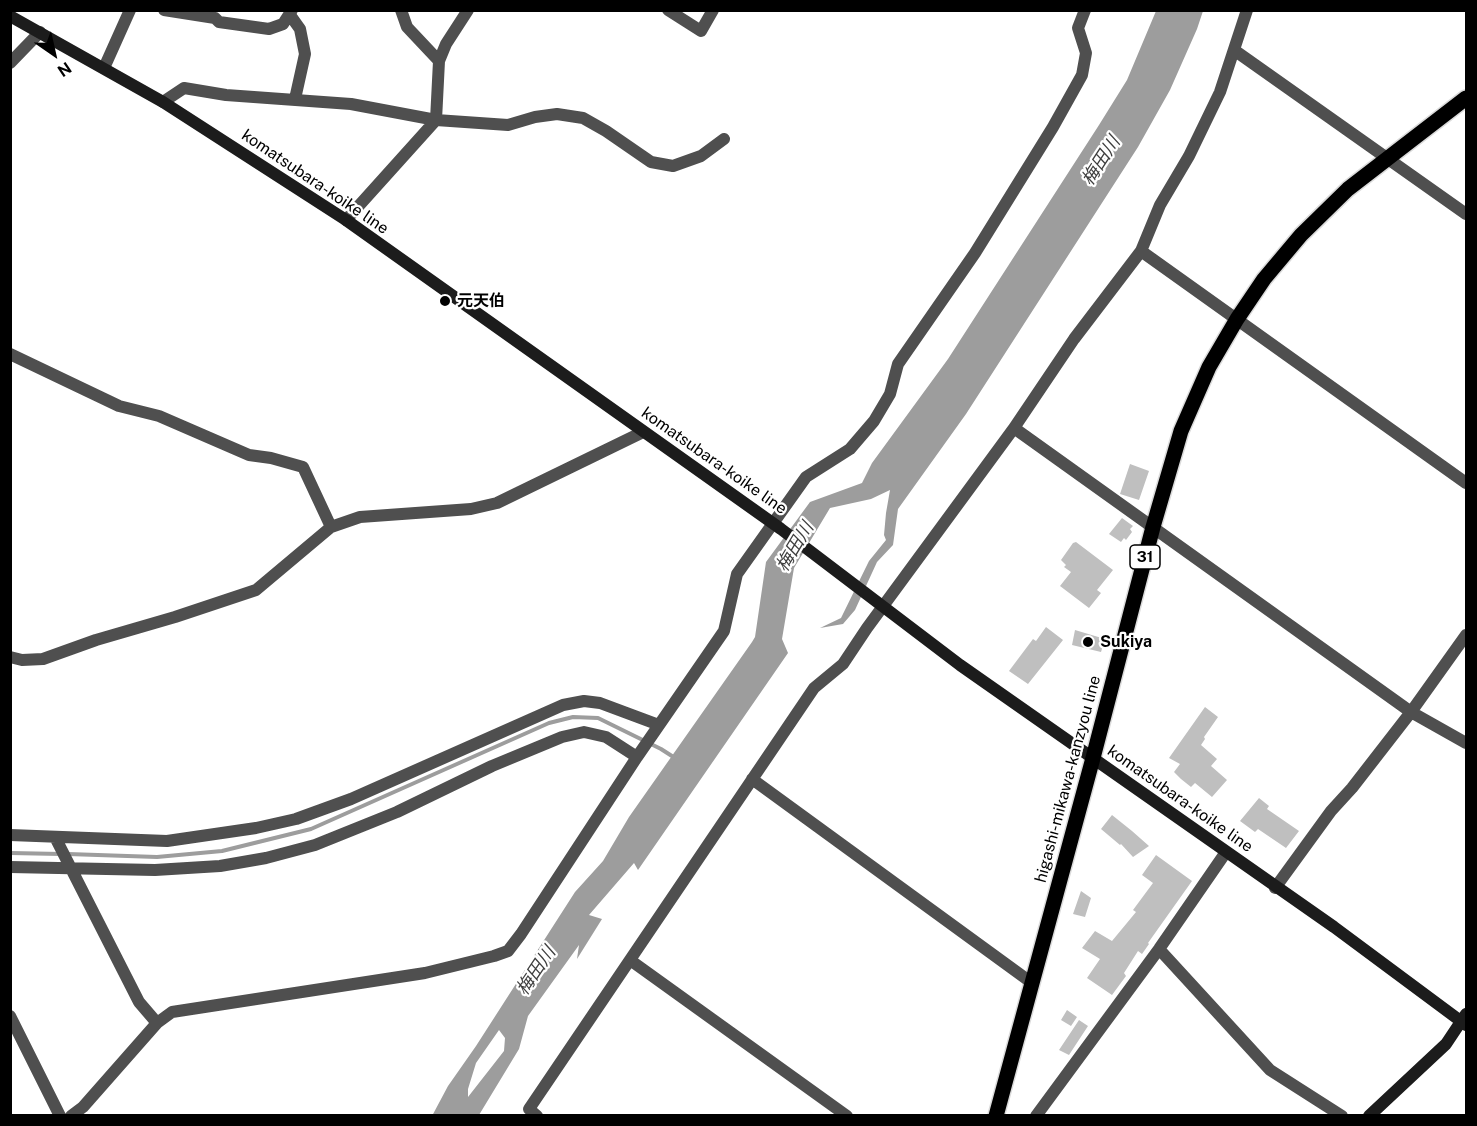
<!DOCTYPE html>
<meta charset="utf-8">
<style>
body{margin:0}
#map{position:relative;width:1477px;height:1126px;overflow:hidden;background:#fff;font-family:"Public Sans",sans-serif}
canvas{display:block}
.frame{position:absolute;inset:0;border:12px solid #000;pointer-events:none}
.north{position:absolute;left:24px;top:24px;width:60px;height:60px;-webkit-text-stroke:4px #fff;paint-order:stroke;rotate:146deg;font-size:16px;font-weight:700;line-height:24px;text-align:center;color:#000}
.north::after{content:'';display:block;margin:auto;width:21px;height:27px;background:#000;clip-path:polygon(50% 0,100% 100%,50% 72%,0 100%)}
</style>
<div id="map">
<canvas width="1477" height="1126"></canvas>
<div class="frame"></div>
<div class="north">N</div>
</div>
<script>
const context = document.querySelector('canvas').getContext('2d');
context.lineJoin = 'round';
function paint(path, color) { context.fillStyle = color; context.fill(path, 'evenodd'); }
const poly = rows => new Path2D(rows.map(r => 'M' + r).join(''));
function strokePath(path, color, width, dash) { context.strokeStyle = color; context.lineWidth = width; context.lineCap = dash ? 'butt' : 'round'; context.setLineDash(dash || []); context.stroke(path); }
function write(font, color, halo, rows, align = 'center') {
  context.font = font + ' "Public Sans","Noto Sans JP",sans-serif'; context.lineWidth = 4.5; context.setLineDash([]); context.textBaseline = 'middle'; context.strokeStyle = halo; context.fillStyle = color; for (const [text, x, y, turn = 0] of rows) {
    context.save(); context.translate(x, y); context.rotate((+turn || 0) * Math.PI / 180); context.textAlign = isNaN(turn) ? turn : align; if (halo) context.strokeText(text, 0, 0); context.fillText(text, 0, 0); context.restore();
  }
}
paint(poly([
 [1156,11,1203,11,1197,29,1170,90,1138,147,966,414,898,509,893,545,877,562,855,610,843,624,820,628,841,618,869,561,886,540,884,535,886,513,890,490,871,499,830,508,794,568,782,639,788,653,638,870,634,863,589,915,602,919,577,959,579,945,528,1016,519,1049,479,1115,432,1116,448,1086,476,1046,575,892,603,861,629,817,752,642,755,637,766,562,810,502,862,483,872,463,948,359,1099,125,1127,80],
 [499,1030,505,1038,504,1051,468,1097,468,1089,476,1063]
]), '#9d9d9d');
strokePath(poly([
 [10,853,61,854],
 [68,854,157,857,222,851,311,829,549,723,573,717,598,718,661,749,675,758]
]), '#9d9d9d', 4);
paint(poly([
 [1130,464,1149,471,1139,500,1120,494],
 [1122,518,1133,526,1130,529,1132,532,1126,540,1124,538,1121,542,1109,534],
 [1076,542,1113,570,1097,590,1101,593,1089,608,1060,586,1071,572,1064,567,1066,565,1061,560,1073,543],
 [1046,627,1063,640,1028,684,1009,671,1033,639,1036,641],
 [1075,630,1105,639,1101,652,1072,645],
 [1205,707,1218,717,1204,737,1205,739,1201,745,1217,759,1211,766,1227,780,1212,797,1195,783,1191,787,1181,779,1174,772,1180,764,1169,758],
 [1259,798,1269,806,1267,809,1299,831,1286,848,1258,829,1255,832,1240,821],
 [1112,815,1132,831,1149,846,1133,857,1121,844,1120,845,1101,829],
 [1156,855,1192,881,1148,943,1149,944,1142,954,1138,951,1124,973,1126,976,1112,995,1087,978,1100,959,1082,948,1095,931,1112,941,1136,912,1133,910,1153,883,1142,875],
 [1081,891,1091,898,1085,917,1073,914],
 [1067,1010,1077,1017,1071,1026,1061,1020],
 [1079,1020,1088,1026,1069,1055,1059,1050]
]), '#bfbfbf');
const primary = poly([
 [996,1116,1093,758,1153,527,1181,431,1209,367,1237,319,1264,279,1301,235,1348,189,1466,98]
]);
strokePath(primary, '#dbdbdb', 18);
strokePath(poly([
 [164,10,215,18,219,22,269,29,283,24,292,10],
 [401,10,407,27,439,61],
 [668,10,701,31,713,10],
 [290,15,300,29,305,54,295,99],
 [1234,50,1466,214],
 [10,63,40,32],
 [104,68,130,10],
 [163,102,184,88,226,95,351,104,436,120,508,125,535,117,557,114,583,118,606,131,651,162,673,166,701,156,724,139],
 [346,220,436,120,439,61,446,44,468,10],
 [1141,251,1466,483],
 [10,354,119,406,159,416,249,455,271,458,303,467,331,527],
 [1014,428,1411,712,1466,743],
 [10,657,22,660,43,659,96,640,175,617,256,590,331,527,360,517,471,509,497,503,643,432],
 [752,779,1032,983],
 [10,835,167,841,256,828,296,819,351,799,563,705,584,701,600,703,659,725],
 [55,837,139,1002,157,1023],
 [10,867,155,870,220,866,266,858,315,845,397,812,492,766,562,737,584,732,606,737,637,757],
 [1275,888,1331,811,1352,788,1411,712,1466,635],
 [1159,949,1270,1070,1342,1116],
 [630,960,847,1116],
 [10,1016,60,1116],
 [71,1116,83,1107,157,1023,172,1012,425,973,494,956,508,951,521,934,637,757,724,631,737,574,806,477,850,449,874,421,890,394,898,364,975,253,1053,127,1082,75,1086,53,1078,28,1085,10],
 [537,1116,529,1109,814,688,843,664,867,628,1014,428,1074,339,1141,251,1160,205,1189,156,1220,92,1247,10],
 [1036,1116,1159,949,1226,852]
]), '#4f4f4f', 12);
strokePath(poly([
 [10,16,163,102,346,220,781,529,960,665,1334,927,1466,1025],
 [1369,1116,1446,1044,1466,1014]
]), '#1c1c1c', 12);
strokePath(primary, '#000', 15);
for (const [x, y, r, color] of [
 [445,301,6,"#000"],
 [1088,642,6,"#000"]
]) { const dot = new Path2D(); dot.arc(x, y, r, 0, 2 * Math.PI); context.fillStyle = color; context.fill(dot); strokePath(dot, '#fff', 2); }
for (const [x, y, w] of [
 [1145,557,30]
]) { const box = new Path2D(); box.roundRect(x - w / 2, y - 12, w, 24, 4.5); context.fillStyle = '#fff'; context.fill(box); strokePath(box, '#000', 1.5); }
write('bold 15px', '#000', null, [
 ["31",1145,557]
]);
write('16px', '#000', '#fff', [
 ["komatsubara-koike line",315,182,34],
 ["komatsubara-koike line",714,461,35],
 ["higashi-mikawa-kanzyou line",1068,779,-75],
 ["komatsubara-koike line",1180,799,35]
]);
write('bold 16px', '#000', '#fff', [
 ["元天伯",457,301],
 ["Sukiya",1100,642]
], 'left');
write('italic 18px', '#3e3e3e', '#fff', [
 ["梅田川",1101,161,-57],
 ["梅田川",795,547,-59],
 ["梅田川",536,971,-56]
]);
</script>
